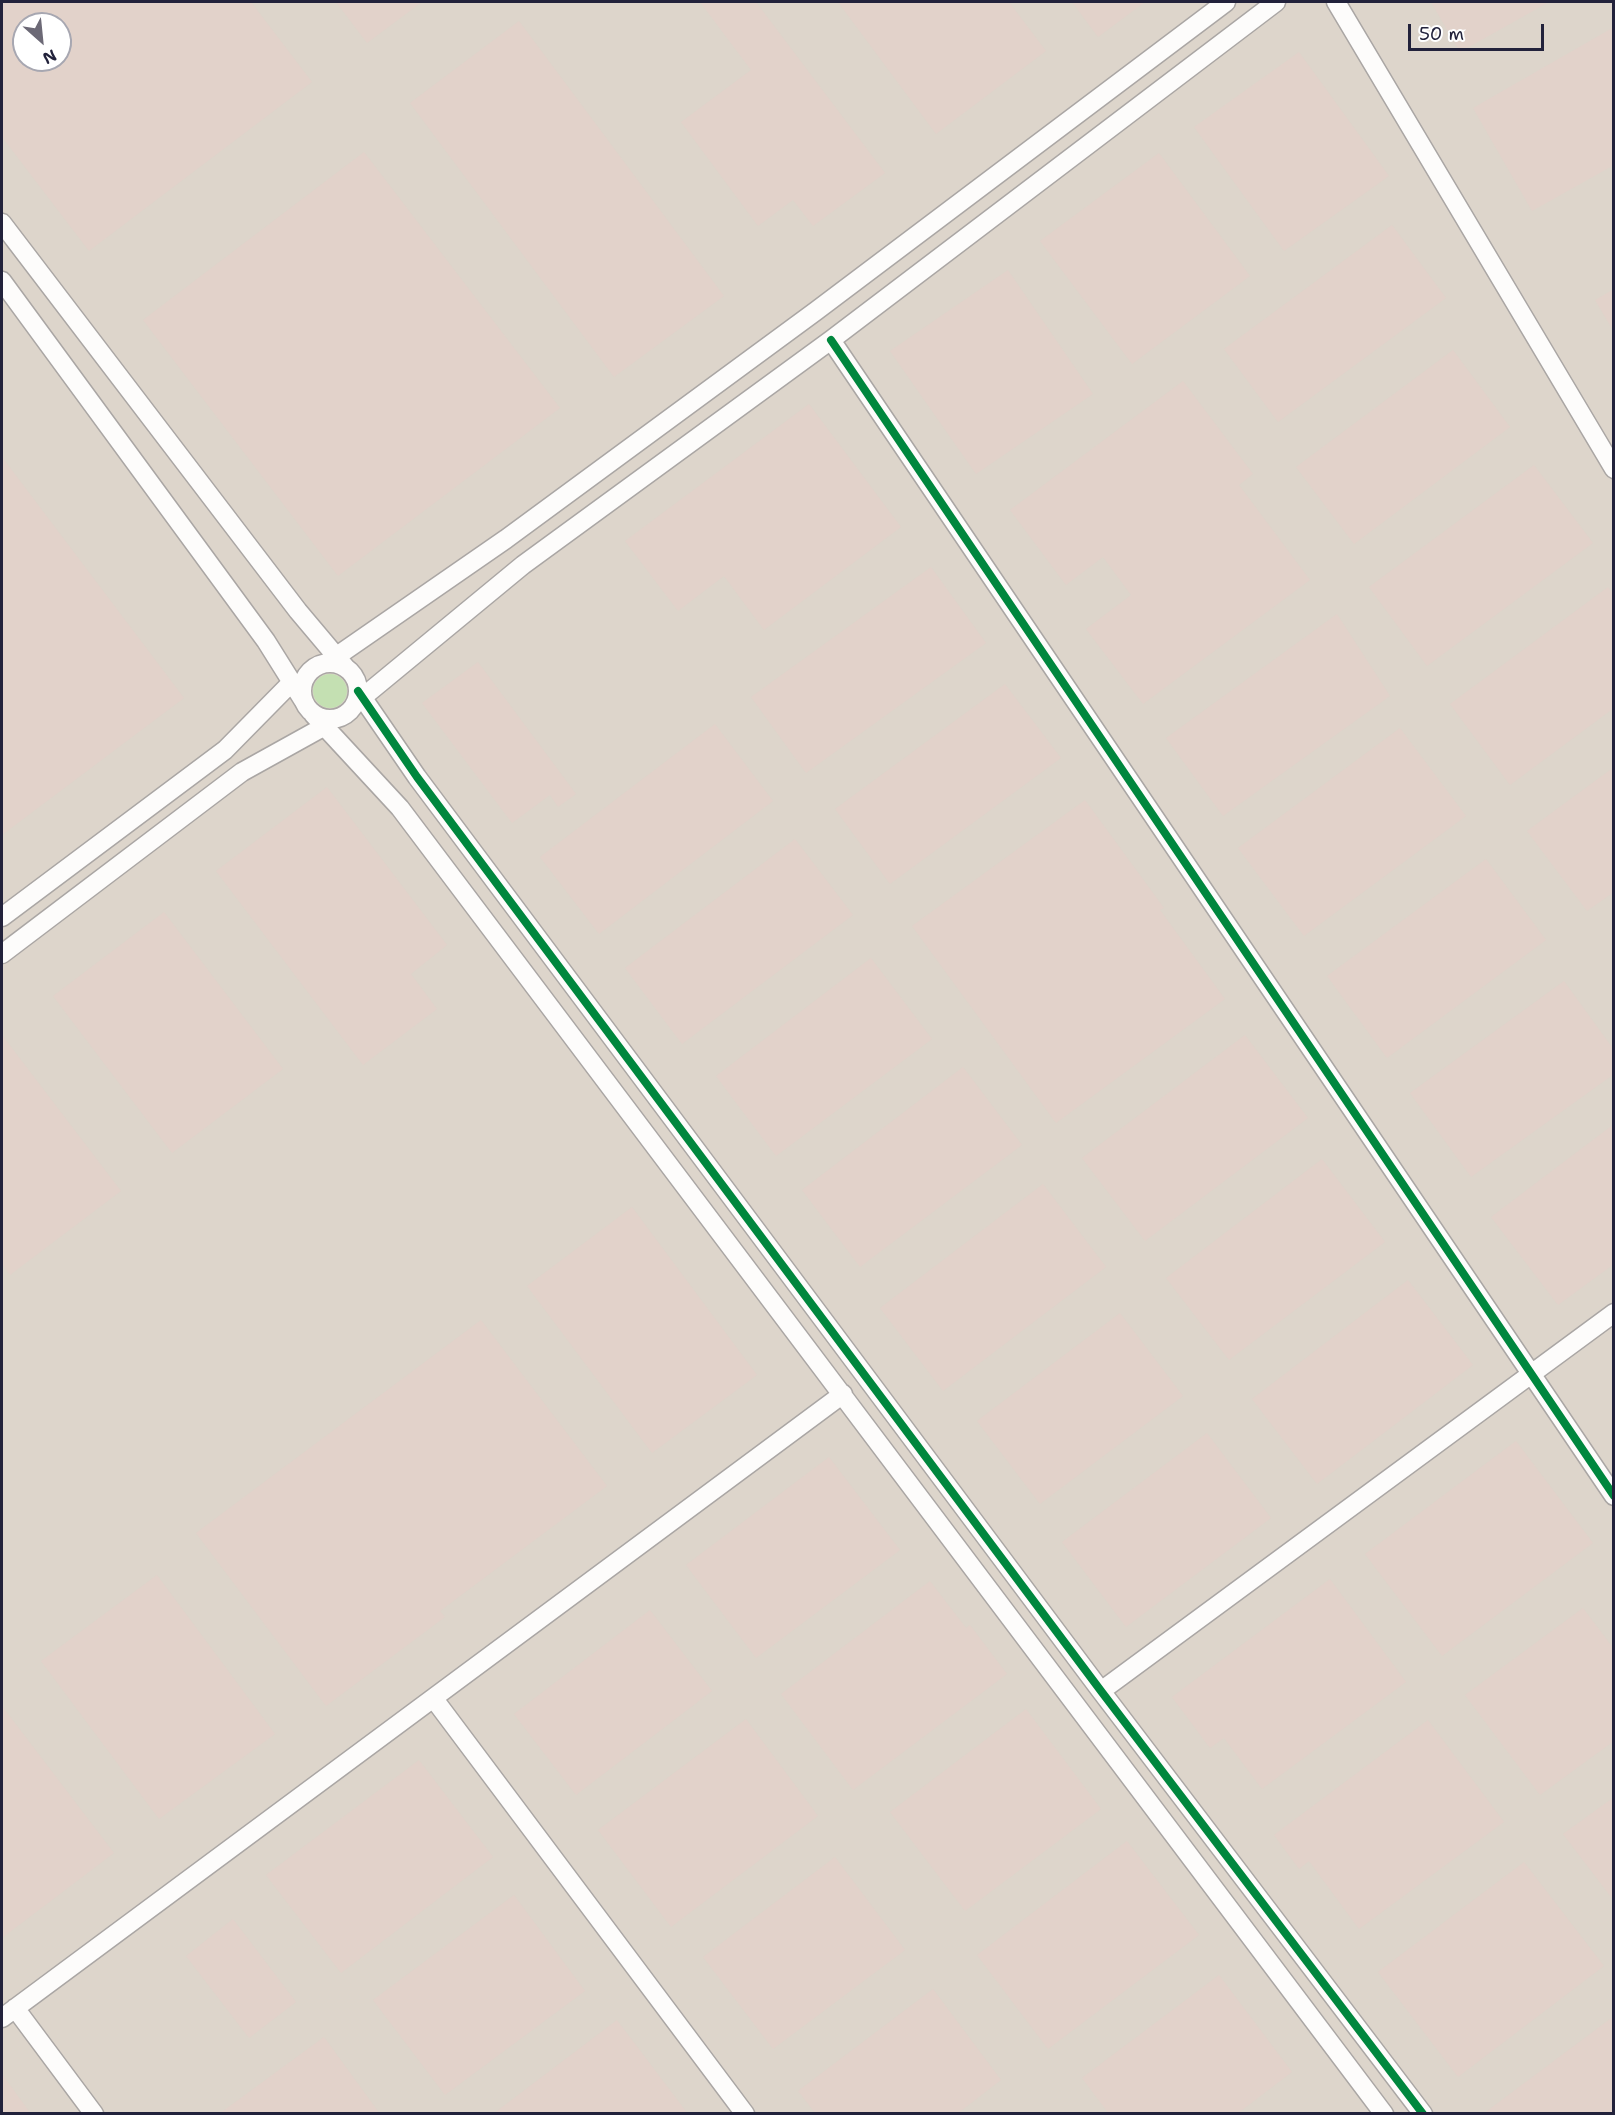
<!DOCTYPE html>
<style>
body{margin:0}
#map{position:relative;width:1615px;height:2115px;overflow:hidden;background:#f4ece3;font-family:"Shantell Sans",sans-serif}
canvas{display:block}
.frame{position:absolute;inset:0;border:3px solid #22223b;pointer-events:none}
.north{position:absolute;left:12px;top:12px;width:60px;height:60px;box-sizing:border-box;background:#fff;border:2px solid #a7a7b1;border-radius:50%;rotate:153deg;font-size:16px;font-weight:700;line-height:24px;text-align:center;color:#22223b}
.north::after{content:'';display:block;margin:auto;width:21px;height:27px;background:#6c6976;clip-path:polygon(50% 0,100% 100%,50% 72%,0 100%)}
.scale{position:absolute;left:1408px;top:24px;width:136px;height:27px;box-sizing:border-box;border:3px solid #22223b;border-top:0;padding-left:8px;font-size:18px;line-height:21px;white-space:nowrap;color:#22223b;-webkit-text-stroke:4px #fff;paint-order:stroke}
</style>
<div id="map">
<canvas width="1615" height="2115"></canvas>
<div class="frame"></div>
<div class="north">N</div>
<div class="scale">50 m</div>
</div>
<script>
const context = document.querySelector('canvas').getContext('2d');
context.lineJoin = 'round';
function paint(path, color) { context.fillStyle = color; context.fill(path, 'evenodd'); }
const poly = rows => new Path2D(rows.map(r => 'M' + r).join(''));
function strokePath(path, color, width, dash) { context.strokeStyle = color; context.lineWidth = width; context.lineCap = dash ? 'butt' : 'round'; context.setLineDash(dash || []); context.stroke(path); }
paint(poly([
 [2,2,1613,2,1613,2113,2,2113],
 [24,24,60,24,60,60,24,60]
]), '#ddd5cb');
paint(poly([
 '313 691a17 17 0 1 1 34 0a17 17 0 1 1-34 0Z'
]), '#c4e0b2');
paint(poly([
 [2,2,251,2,312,82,89,251,2,137],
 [24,24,60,24,60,60,24,60],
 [336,2,422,2,367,43],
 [700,2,756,2,885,173,813,226,793,200,758,226,681,122,751,70],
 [838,2,1009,2,1046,51,936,134],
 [1072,2,1145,2,1098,37],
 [1431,2,1549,2,1460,52],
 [519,21,724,296,614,377,410,103],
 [1614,27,1614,165,1532,211,1473,108],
 [1299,52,1389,176,1284,251,1194,127],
 [364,152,560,408,338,576,143,320],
 [1159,153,1250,276,1132,364,1040,241],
 [1392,225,1446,298,1278,422,1224,349],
 [1008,270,1093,394,976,474,890,351],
 [1614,289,1614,332,1595,300],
 [1453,350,1510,427,1354,544,1296,467],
 [1183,381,1253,474,1239,485,1310,580,1143,704,1086,629,1131,595,1103,557,1066,585,1010,510],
 [809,404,901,527,764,630,724,576,678,611,625,541],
 [2,457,184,698,2,835],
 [1534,465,1593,543,1427,666,1369,587],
 [931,567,986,643,806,773,751,697],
 [1608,587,1614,595,1614,708,1510,785,1450,704],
 [1337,614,1390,696,1223,816,1166,738],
 [478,662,576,794,558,807,550,795,512,823,422,703],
 [1005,684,1061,758,890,884,835,809],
 [715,724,773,801,599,934,540,857],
 [1400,728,1466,816,1304,936,1238,848],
 [1614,767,1614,892,1587,911,1527,831],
 [327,787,447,945,411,974,437,1009,363,1065,216,871],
 [1085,800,1164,908,1160,910,1225,999,1056,1123,912,926],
 [795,839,853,915,682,1044,625,968],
 [1486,859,1546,940,1387,1058,1327,976],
 [164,912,283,1069,172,1153,53,996],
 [871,958,932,1039,776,1156,716,1076],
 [1564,981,1614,1050,1614,1074,1471,1177,1410,1093],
 [2,1035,121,1191,10,1275,2,1264],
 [1245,1035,1308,1118,1145,1241,1082,1158],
 [963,1067,1022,1145,860,1267,802,1190],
 [1614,1124,1614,1264,1558,1305,1491,1217],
 [1322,1159,1385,1242,1229,1360,1166,1278],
 [1043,1184,1106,1267,943,1391,880,1308],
 [632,1207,757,1375,652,1453,527,1286],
 [1408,1280,1473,1365,1317,1484,1252,1399],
 [1120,1313,1183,1396,1040,1504,977,1421],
 [481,1320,607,1486,440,1611,445,1617,326,1706,196,1533],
 [1207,1433,1271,1518,1126,1627,1062,1542],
 [1516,1441,1593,1543,1442,1656,1365,1554],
 [829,1457,900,1550,756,1658,686,1565],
 [157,1575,275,1734,159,1819,41,1661],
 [1330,1579,1406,1682,1262,1789,1224,1738,1210,1748,1172,1697],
 [930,1581,966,1628,970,1625,1007,1674,853,1790,781,1694],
 [1583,1608,1614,1649,1614,1741,1540,1795,1465,1695],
 [650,1610,712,1691,576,1795,514,1714],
 [2,1706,114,1853,2,1938],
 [1026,1709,1101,1809,965,1911,890,1812],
 [746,1719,818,1816,671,1927,598,1830],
 [1428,1720,1504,1822,1359,1929,1309,1861,1299,1869,1274,1835],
 [419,1760,493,1857,341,1973,266,1875],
 [1614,1797,1614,1901,1563,1834],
 [1127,1841,1199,1935,1048,2049,977,1955],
 [835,1857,905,1950,773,2049,703,1957],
 [1524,1862,1604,1966,1458,2077,1378,1972],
 [514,1895,585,1991,445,2095,373,2000],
 [233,1919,296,2002,249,2038,186,1956],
 [1219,1975,1292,2072,1237,2114,1109,2114,1082,2078],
 [933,1989,1001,2080,957,2114,816,2114,798,2091],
 [1614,2016,1614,2114,1483,2114],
 [617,2020,688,2114,493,2114],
 [324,2037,380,2114,219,2114],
 [2,2074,31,2114,2,2114]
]), '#e2d2ca');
const minor = poly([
 [1336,2,1614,469],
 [2,223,298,611,346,668],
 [2,281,266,641,303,700],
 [831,340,1614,1496],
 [337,656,506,539,816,311,1226,2],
 '302 691a28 28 0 1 1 56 0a28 28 0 1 1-56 0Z',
 [358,691,417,777,1101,1691,1423,2114],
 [363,697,523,565,831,340,1276,2],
 [313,714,400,808,1384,2114],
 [2,917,225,750,290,684],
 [2,954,242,772,325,726],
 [1101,1691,1614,1313],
 [434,1699,745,2114],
 [15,2008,94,2114],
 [2,2018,843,1394]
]);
strokePath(minor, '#aaa6a4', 21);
strokePath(minor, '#fdfcfb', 18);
strokePath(poly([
 [831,340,1614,1496],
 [358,691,417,777,1101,1691,1423,2114]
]), '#00873e', 8);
</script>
